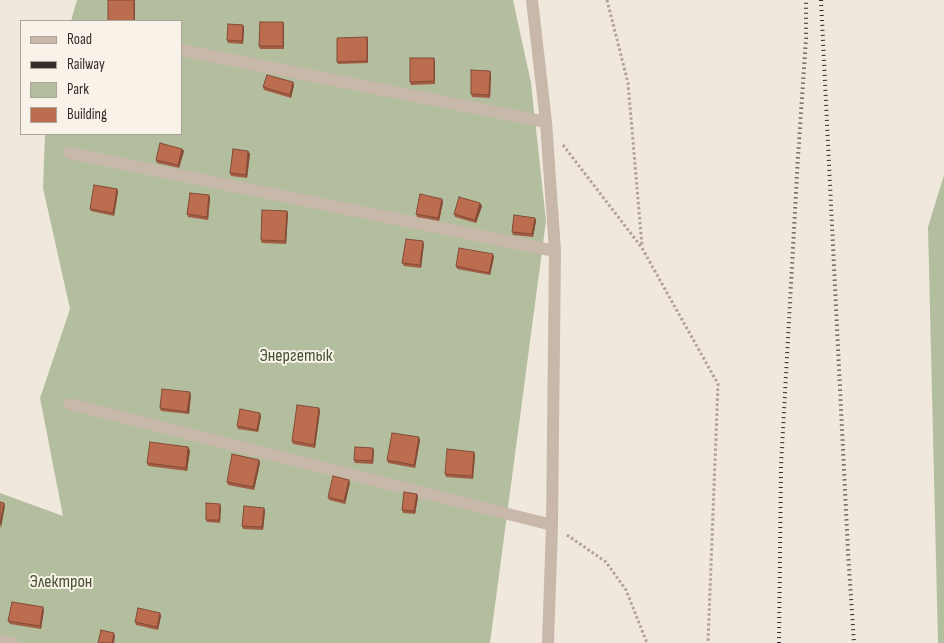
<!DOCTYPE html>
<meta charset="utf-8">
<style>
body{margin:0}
#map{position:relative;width:944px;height:643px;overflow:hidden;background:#f0e8dd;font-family:"Sofia Sans Condensed",sans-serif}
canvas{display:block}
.legend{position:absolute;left:20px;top:20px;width:162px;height:115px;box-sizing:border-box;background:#f8f2e9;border:1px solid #aaa39c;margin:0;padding:6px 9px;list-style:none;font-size:15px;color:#352d29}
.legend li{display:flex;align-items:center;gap:10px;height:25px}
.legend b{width:25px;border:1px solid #aaa39c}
</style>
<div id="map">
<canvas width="944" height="643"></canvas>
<ul class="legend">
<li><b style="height:6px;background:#c7b8aa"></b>Road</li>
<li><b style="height:6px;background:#352d29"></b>Railway</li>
<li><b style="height:14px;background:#b3be9e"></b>Park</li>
<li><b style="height:14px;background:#bc6c4f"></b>Building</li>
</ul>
</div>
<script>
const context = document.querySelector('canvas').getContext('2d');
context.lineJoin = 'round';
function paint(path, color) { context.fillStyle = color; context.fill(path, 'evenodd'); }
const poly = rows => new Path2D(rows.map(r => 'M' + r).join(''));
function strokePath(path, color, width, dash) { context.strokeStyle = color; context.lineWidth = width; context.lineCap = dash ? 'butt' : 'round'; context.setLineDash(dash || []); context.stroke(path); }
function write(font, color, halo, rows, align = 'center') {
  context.font = font + ' "Sofia Sans Condensed",sans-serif'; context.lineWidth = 4; context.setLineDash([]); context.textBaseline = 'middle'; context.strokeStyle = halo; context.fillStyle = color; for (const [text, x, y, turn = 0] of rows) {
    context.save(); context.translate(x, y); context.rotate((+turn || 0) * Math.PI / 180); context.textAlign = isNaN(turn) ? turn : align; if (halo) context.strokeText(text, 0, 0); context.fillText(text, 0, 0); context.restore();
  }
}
paint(poly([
 [77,0,513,0,531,83,546,221,490,643,0,643,0,493,63,516,40,398,70,309,43,188,45,134,181,134,181,21,71,21],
 [944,175,944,643,938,643,928,227]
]), '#b3be9e');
strokePath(poly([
 [607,0,628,83,642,246],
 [563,145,642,248,718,384,708,643],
 [567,535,606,562,626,590,647,643]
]), '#b3a294', 3, [2.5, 2.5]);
strokePath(poly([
 [532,0,546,122,555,251,552,525,548,643],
 [181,50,546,122],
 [69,153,555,251],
 [70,404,552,525],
 [0,641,12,643]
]), '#c7b8aa', 12);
strokePath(poly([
 [821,0,848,552,854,643],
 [779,643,781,466,798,157,806,38,806,0]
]), '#352d29', 4, [1, 4]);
paint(poly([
 [283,22,284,25,284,49,260,49,259,46],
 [244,28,243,44,228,43,227,40],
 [367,37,368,40,368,63,338,64,337,62],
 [435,61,435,84,411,85,410,82],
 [491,74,490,98,472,97,471,94],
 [293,82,294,85,291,98,264,90,263,87],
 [182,149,184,151,179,168,157,163,156,160],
 [248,151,250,154,247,178,231,176,230,173],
 [117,189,118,192,114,216,91,211,90,209],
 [209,195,210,198,208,220,188,217,187,214],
 [443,202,439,221,417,217,416,214],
 [480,203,482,206,476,223,455,217,454,214],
 [287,211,288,214,286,244,262,243,261,240],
 [535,218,536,221,533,237,513,235,512,232],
 [424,244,421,268,404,266,402,263],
 [494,257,490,275,457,269,456,266],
 [191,395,189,414,161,411,160,408],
 [319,408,320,411,315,448,293,444,292,441],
 [261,416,258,432,238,429,237,426],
 [420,440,415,468,388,463,387,460],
 [190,450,187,471,148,466,147,463],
 [374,450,373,464,355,463,354,460],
 [474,452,475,455,473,479,446,477,445,474],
 [259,460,260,463,254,490,228,485,227,482],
 [350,483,345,504,329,500,328,497],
 [417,494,418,497,415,514,403,513,402,510],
 [221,507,220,523,207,522,206,520],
 [264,508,265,511,263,530,243,529,242,526],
 [44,610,41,629,10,624,8,621],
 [160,613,161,616,158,630,136,625,135,622]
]), '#a25d44');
paint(poly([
 [134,0,135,0,135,21,134,21],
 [283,22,284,25,284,49,283,46],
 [243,25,244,28,243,44,242,41],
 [367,37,368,40,368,63,367,61],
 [434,58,435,61,435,84,434,81],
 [490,71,491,74,490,98,489,95],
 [293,82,294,85,291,98,290,95],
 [182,149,184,151,179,168,178,165],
 [248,151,250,154,247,178,246,175],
 [117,189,118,192,114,216,113,213],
 [209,195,210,198,208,220,207,217],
 [442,199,443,202,439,221,438,218],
 [480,203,482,206,476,223,475,220],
 [287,211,288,214,286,244,285,241],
 [535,218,536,221,533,237,532,234],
 [423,241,424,244,421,268,420,265],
 [493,254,494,257,490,275,489,273],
 [190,392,191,395,189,414,187,412],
 [319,408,320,411,315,448,314,445],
 [260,413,261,416,258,432,257,430],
 [419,437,420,440,415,468,414,465],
 [188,447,190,450,187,471,186,468],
 [373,448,374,450,373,464,372,461],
 [474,452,475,455,473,479,472,476],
 [259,460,260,463,254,490,253,487],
 [349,480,350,483,345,504,344,501],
 [417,494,418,497,415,514,414,511],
 [4,503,5,506,1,528,0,524],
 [220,504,221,507,220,523,219,520],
 [264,508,265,511,263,530,262,527],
 [43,607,44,610,41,629,40,626],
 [160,613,161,616,158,630,157,627],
 [114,633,115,636,114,643,112,643]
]), '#844c37');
const building = poly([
 [108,0,134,0,134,21,108,21,108,0],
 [260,22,283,22,283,46,259,46,260,22],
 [228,24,243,25,242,41,227,40,228,24],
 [367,37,367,61,337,62,337,38,367,37],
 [410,58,434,58,434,81,410,82,410,58],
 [471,70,490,71,489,95,471,94,471,70],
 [267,75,293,82,290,95,263,87,267,75],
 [160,143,182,149,178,165,156,160,160,143],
 [233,149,248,151,246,175,230,173,233,149],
 [94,185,117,189,113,213,90,209,94,185],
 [190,193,209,195,207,217,187,214,190,193],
 [420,194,442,199,438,218,416,214,420,194],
 [459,197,480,203,475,220,454,214,459,197],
 [262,210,287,211,285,241,261,240,262,210],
 [514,215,535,218,532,234,512,232,514,215],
 [406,239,423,241,420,265,402,263,406,239],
 [459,248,493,254,489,273,456,266,459,248],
 [162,389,190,392,187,412,160,408,162,389],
 [297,405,319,408,314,445,292,441,297,405],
 [240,409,260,413,257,430,237,426,240,409],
 [392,433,419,437,414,465,387,460,392,433],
 [150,442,188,447,186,468,147,463,150,442],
 [355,447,373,448,372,461,354,460,355,447],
 [447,449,474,452,472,476,445,474,447,449],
 [232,454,259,460,253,487,227,482,232,454],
 [333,476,349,480,344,501,328,497,333,476],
 [404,492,417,494,414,511,402,510,404,492],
 [0,502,4,503,0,524,0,502],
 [206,503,220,504,219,520,206,520,206,503],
 [244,506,264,508,262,527,242,526,244,506],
 [12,602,43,607,40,626,8,621,12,602],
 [138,608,160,613,157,627,135,622,138,608],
 [101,630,114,633,112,643,98,643,101,630]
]);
paint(building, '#bc6c4f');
strokePath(building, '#844c37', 1);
write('18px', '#44522f', '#f8f2e9', [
 ["Энергетык",296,356],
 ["Электрон",61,582]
]);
</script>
